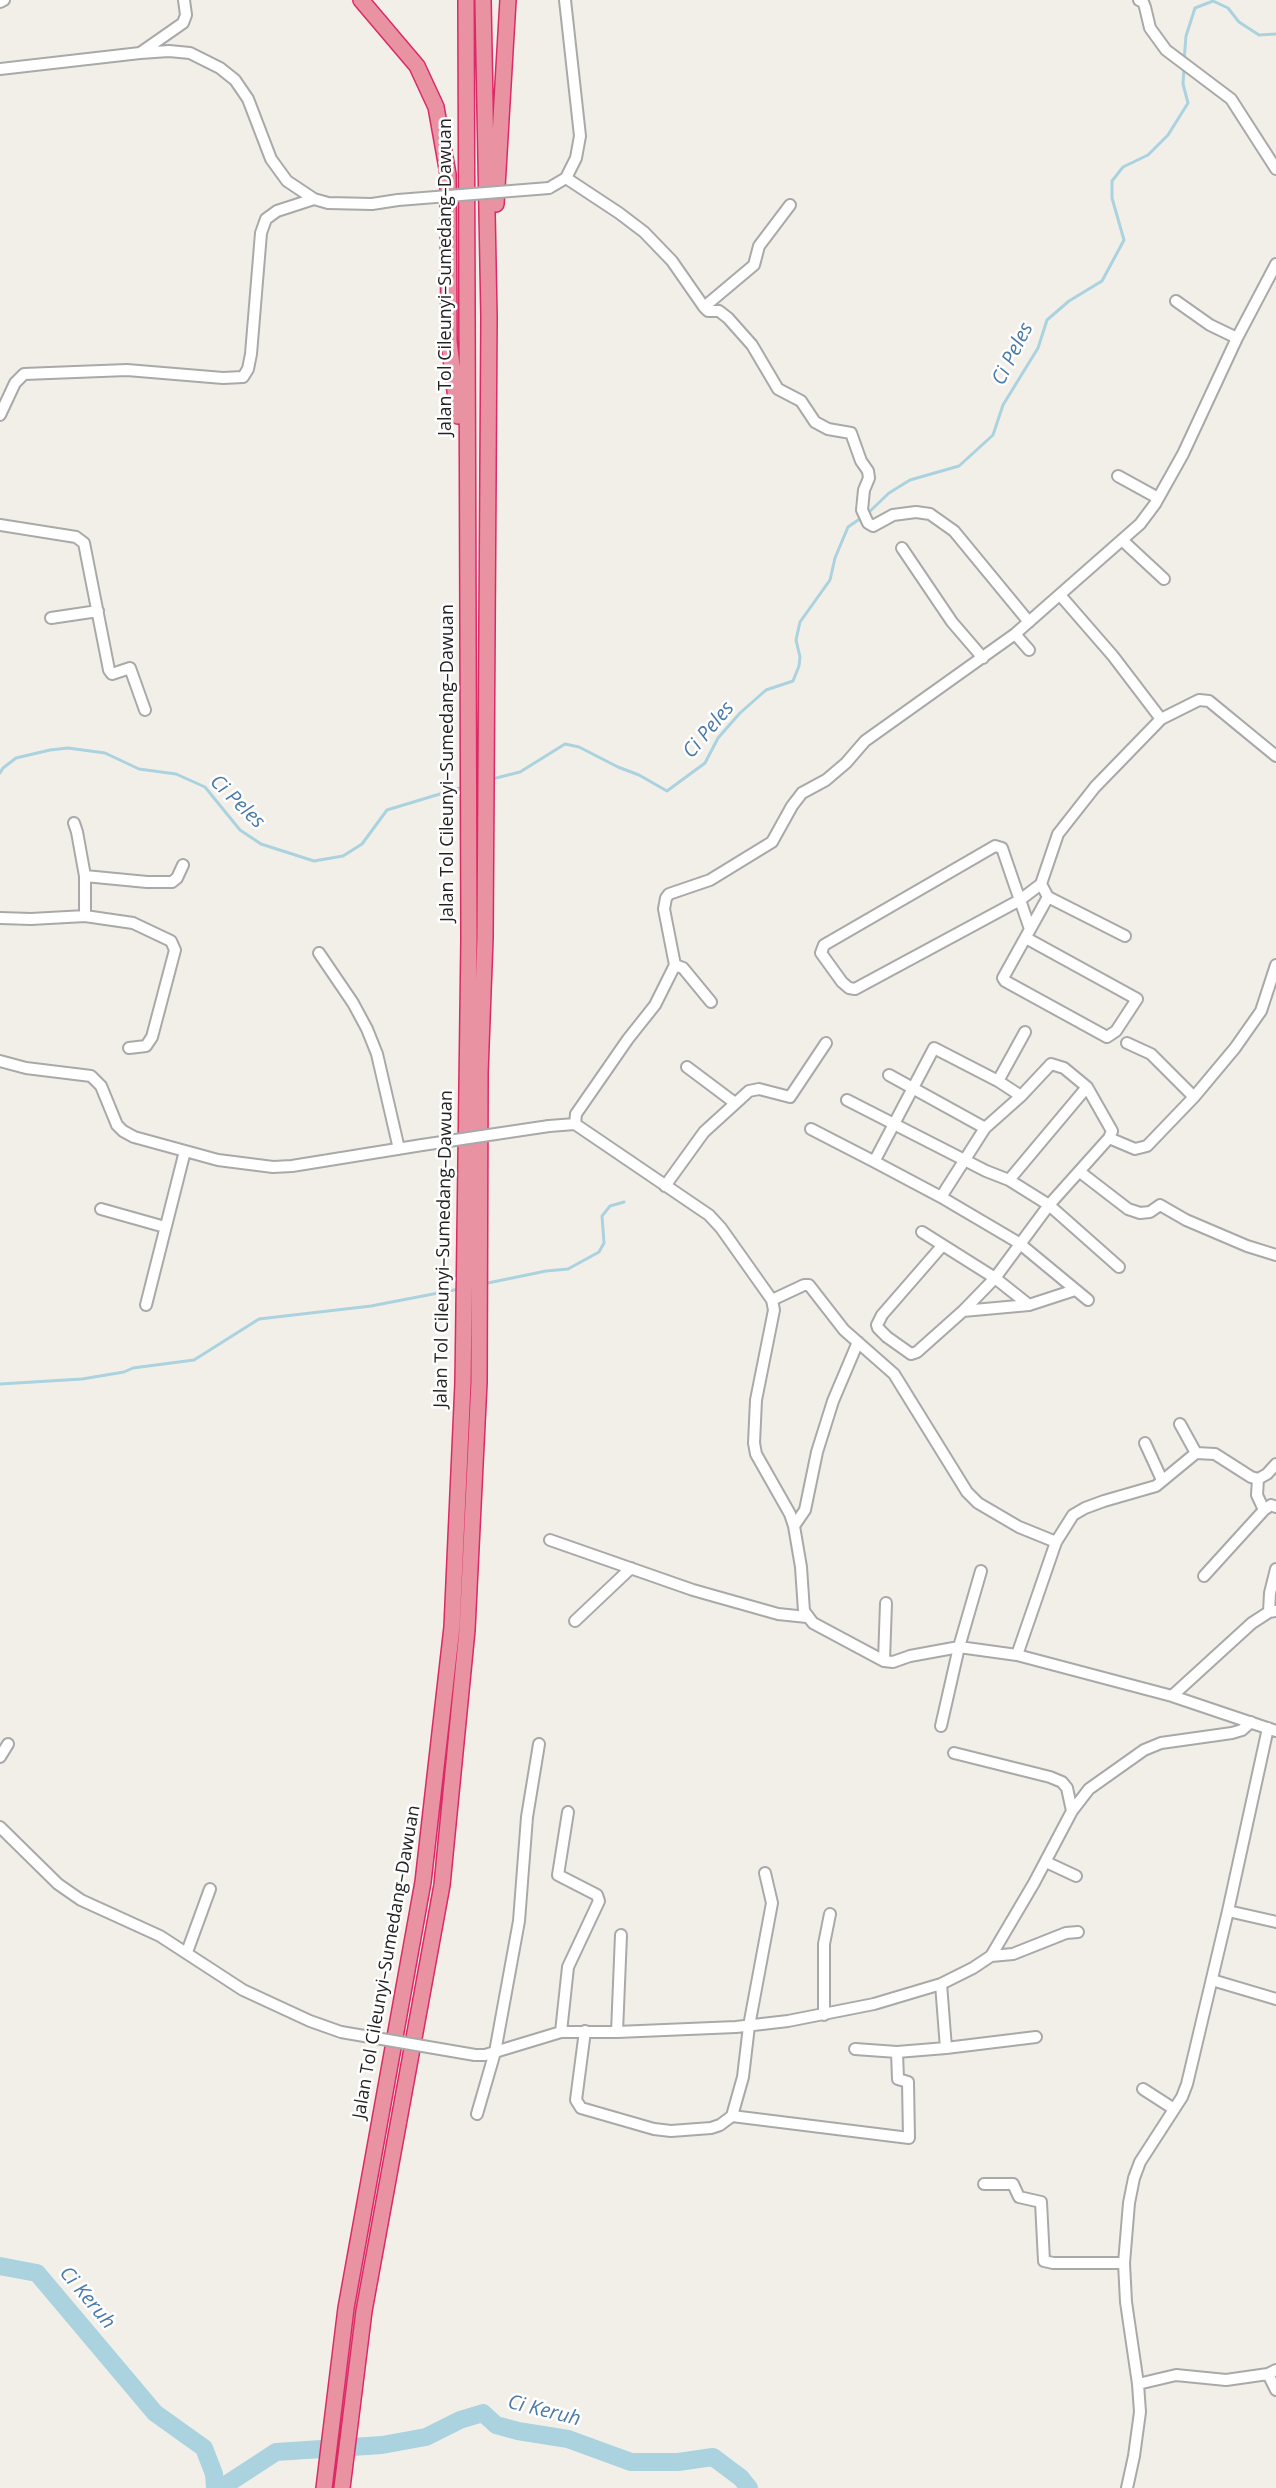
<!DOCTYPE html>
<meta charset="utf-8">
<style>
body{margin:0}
canvas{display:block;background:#f2efe9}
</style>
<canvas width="1276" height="2488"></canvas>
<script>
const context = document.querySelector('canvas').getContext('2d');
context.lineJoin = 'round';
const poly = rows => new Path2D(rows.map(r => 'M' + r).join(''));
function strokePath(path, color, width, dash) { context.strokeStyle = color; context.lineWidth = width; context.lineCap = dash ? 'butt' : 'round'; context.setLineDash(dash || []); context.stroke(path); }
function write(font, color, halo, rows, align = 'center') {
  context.font = font + ' "Open Sans",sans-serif'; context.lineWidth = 5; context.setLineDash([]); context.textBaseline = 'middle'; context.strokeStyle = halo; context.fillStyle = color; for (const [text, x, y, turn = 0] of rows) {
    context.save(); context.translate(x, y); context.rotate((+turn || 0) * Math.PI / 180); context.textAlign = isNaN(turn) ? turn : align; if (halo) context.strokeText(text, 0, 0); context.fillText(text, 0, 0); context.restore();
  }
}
strokePath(poly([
 [1184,61,1186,36,1195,8,1213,1,1228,8,1239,22,1259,35,1276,34],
 [867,514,889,493,910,480,959,466,993,435,1003,405,1038,348,1047,320,1069,301,1102,281,1124,240,1112,198,1112,181,1123,167,1148,155,1168,135,1188,103,1183,84,1184,67],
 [0,773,3,768,16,758,50,750,68,748,105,753,139,769,176,774,205,787,240,830,261,844,314,861,343,856,362,844,387,810,463,787],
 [492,779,520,772,565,744,579,747,618,767,639,775,667,791,705,763,718,738,740,713,766,690,793,681,799,666,800,657,796,640,800,622,830,580,835,558,848,527,861,518],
 [483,1284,546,1271,568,1269,599,1252,604,1243,602,1216,610,1206,624,1202],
 [0,1384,82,1379,124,1372,133,1368,194,1360,259,1319,371,1306,459,1289]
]), '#aad3df', 3);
strokePath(poly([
 [0,2266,37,2273,155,2413,204,2448,214,2474,215,2488],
 [225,2488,227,2484,276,2452,382,2445,426,2437,460,2420,483,2413,496,2425,518,2431,568,2439,631,2462,678,2462,713,2457,741,2478,749,2488]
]), '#aad3df', 18);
const minor = poly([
 [1139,0,1143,2,1145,7,1150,28,1166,50,1231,99,1276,169],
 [0,2,4,0],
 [140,53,183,23,186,15,184,0],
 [0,69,140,53,169,51,190,53,220,68,235,80,248,99,271,159,287,181,314,199,328,203,372,204,398,200],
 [566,178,619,213,644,232,672,261,704,307,708,311,719,311,728,318,752,345,778,389,801,401,815,422,828,429,851,433,861,461,868,471,869,478,864,490,862,510,868,523,873,526,893,515,916,512,930,514,954,531,1029,622],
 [549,188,566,178,576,158,580,136,565,0],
 [1176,301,1210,325,1237,338],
 [704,307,754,265,759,246,790,205],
 [0,415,15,383,24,374,127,370,223,378,243,377,248,369,251,354,261,233,266,219,277,211,314,199],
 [1118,476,1158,498],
 [0,525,76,537,84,543,109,670,112,674,130,668,145,710],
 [1122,540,1164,579],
 [902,548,952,622,983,658],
 [1060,595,1113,656,1161,719,1199,700,1209,701,1276,756],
 [51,618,98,611],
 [1015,634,1029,650],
 [74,823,77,832,85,876,85,916],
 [85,876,147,882,172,882,177,878,183,865],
 [1048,897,1125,936],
 [0,918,31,919,85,916,133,923,171,941,175,950,152,1037,146,1046,129,1048],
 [1030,929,1020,900,1015,886,1002,848,995,846,824,945,821,953,842,982,849,988,855,989,1020,900,1041,884],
 [1026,938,1137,999,1116,1031,1107,1037,1005,981,1003,978,1048,897,1041,884,1058,834,1095,787,1161,719],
 [319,953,353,1003,367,1029,377,1054,399,1149],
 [675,965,683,968,711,1002],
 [1127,1043,1151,1054,1194,1097],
 [0,1061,26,1068,91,1076,101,1086,117,1125,123,1131,134,1137,218,1160,273,1167,292,1166,422,1145],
 [687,1067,735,1103],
 [889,1075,985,1128],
 [998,1081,1025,1032],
 [1021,1096,998,1081,934,1048,875,1160,877,1163,941,1197,1019,1243,1088,1300],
 [847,1100,986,1171,1009,1180,1049,1205,1119,1267],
 [575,1124,576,1114,628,1039,655,1005,675,965,664,909,666,898,669,894,710,880,772,842,792,806,802,793,826,780,846,763,865,741,1015,634,1140,524,1155,504,1183,454,1237,338,1276,264],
 [549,1126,575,1124,709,1215,721,1228,772,1300,774,1310,756,1400,754,1443,756,1454,790,1514,794,1526,801,1567,804,1611,813,1623,884,1661,893,1662,910,1656,959,1647,1017,1655,1172,1696,1276,1731],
 [811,1129,877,1163],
 [1080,1172,1128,1209,1140,1213,1150,1212,1160,1205,1186,1220,1247,1246,1276,1255],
 [1009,1180,1087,1087],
 [665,1186,704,1132,749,1091,759,1089,790,1097,826,1043],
 [941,1197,985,1128,1021,1096,1051,1064,1064,1068,1087,1087,1112,1131,1109,1138],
 [101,1209,165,1227],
 [922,1232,995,1278,1029,1305],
 [942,1246,882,1315,877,1325,878,1328,887,1337,911,1354,917,1352,963,1311,995,1278,1049,1205,1109,1138,1135,1149,1147,1146,1194,1097,1235,1048,1261,1011,1276,965],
 [772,1300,804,1285,809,1285,844,1330,894,1374,967,1492,978,1503,1019,1527,1056,1542],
 [146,1305,185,1151],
 [963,1311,1029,1305,1075,1290],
 [1180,1424,1196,1453],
 [1145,1443,1162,1480],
 [1258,1479,1257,1495,1264,1510,1271,1505,1276,1507],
 [794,1526,805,1510,817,1452,833,1401,858,1342],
 [550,1540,693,1590,778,1614,807,1617],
 [1204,1576,1264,1510],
 [1269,1612,1270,1593,1276,1569],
 [575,1621,631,1568],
 [1017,1655,1056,1542,1073,1515,1085,1508,1104,1501,1156,1486,1196,1453,1215,1454,1251,1477,1258,1479,1267,1474,1276,1464],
 [884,1661,886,1603],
 [1172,1696,1252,1623,1269,1612,1276,1611],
 [941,1726,959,1647,981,1571],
 [954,1753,1050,1777,1062,1782,1067,1788,1072,1811],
 [0,1757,8,1744],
 [0,1827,58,1884,81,1900,160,1936,243,1990,310,2021,341,2032],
 [1046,1862,1076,1876],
 [1228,1911,1276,1922],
 [187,1952,210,1889],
 [991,1956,1013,1954,1066,1933,1078,1932],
 [1212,1980,1276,1999],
 [941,1984,946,2048],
 [824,2015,824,1944,830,1914],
 [585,2031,576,2100,581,2108,654,2129,671,2131,711,2128,720,2125,732,2116,743,2077,749,2026,772,1903,765,1873],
 [561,2032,568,1967,599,1901,597,1895,558,1875,568,1812],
 [617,2032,621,1935],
 [855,2049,897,2052],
 [475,2055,485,2055,561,2032,617,2032,736,2027,788,2021,874,2004,941,1984,973,1968,991,1956,1034,1883,1072,1811,1089,1789,1144,1750,1161,1743,1232,1733,1242,1730,1251,1722],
 [1143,2089,1174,2109],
 [477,2114,495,2052,519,1921,527,1817,539,1744],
 [732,2116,909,2138,908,2082,898,2079,897,2052,946,2048,1036,2037],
 [984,2184,1013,2184,1019,2197,1041,2202,1044,2261,1053,2263,1124,2263],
 [1268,2374,1276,2390],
 [1138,2384,1176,2375,1226,2380,1268,2374,1276,2370],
 [1127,2488,1134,2456,1140,2412,1138,2384,1126,2302,1124,2263,1129,2203,1134,2178,1140,2162,1182,2097,1187,2084,1228,1911,1268,1728]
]);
const highway = poly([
 [361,0,417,66,436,107,448,174,449,341,458,416],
 [496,204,508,0],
 [324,2488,346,2308,423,1882,452,1627,463,1383,469,939,466,0],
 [342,2488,364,2311,442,1885,467,1630,479,1382,480,1073,485,938,489,317,483,0]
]);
strokePath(minor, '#a9a9a9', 14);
strokePath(highway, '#dc2a67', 18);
strokePath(minor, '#fff', 10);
strokePath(highway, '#e892a2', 15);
const minorBridge = poly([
 [398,200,549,188],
 [422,1145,549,1126],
 [341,2032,475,2055]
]);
strokePath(minorBridge, '#a9a9a9', 14, []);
strokePath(minorBridge, '#fff', 10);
write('18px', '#222', '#fff', [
 ["Jalan Tol Cileunyi–Sumedang–Dawuan",446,277,-90],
 ["Jalan Tol Cileunyi–Sumedang–Dawuan",448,763,-90],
 ["Jalan Tol Cileunyi–Sumedang–Dawuan",444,1249,-89],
 ["Jalan Tol Cileunyi–Sumedang–Dawuan",387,1962,-80]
]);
write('italic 20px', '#4a7aab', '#fff', [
 ["Ci Peles",1013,354,-63],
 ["Ci Peles",709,730,-50],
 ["Ci Peles",237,802,44],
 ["Ci Keruh",87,2298,50],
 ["Ci Keruh",544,2411,14]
]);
</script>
